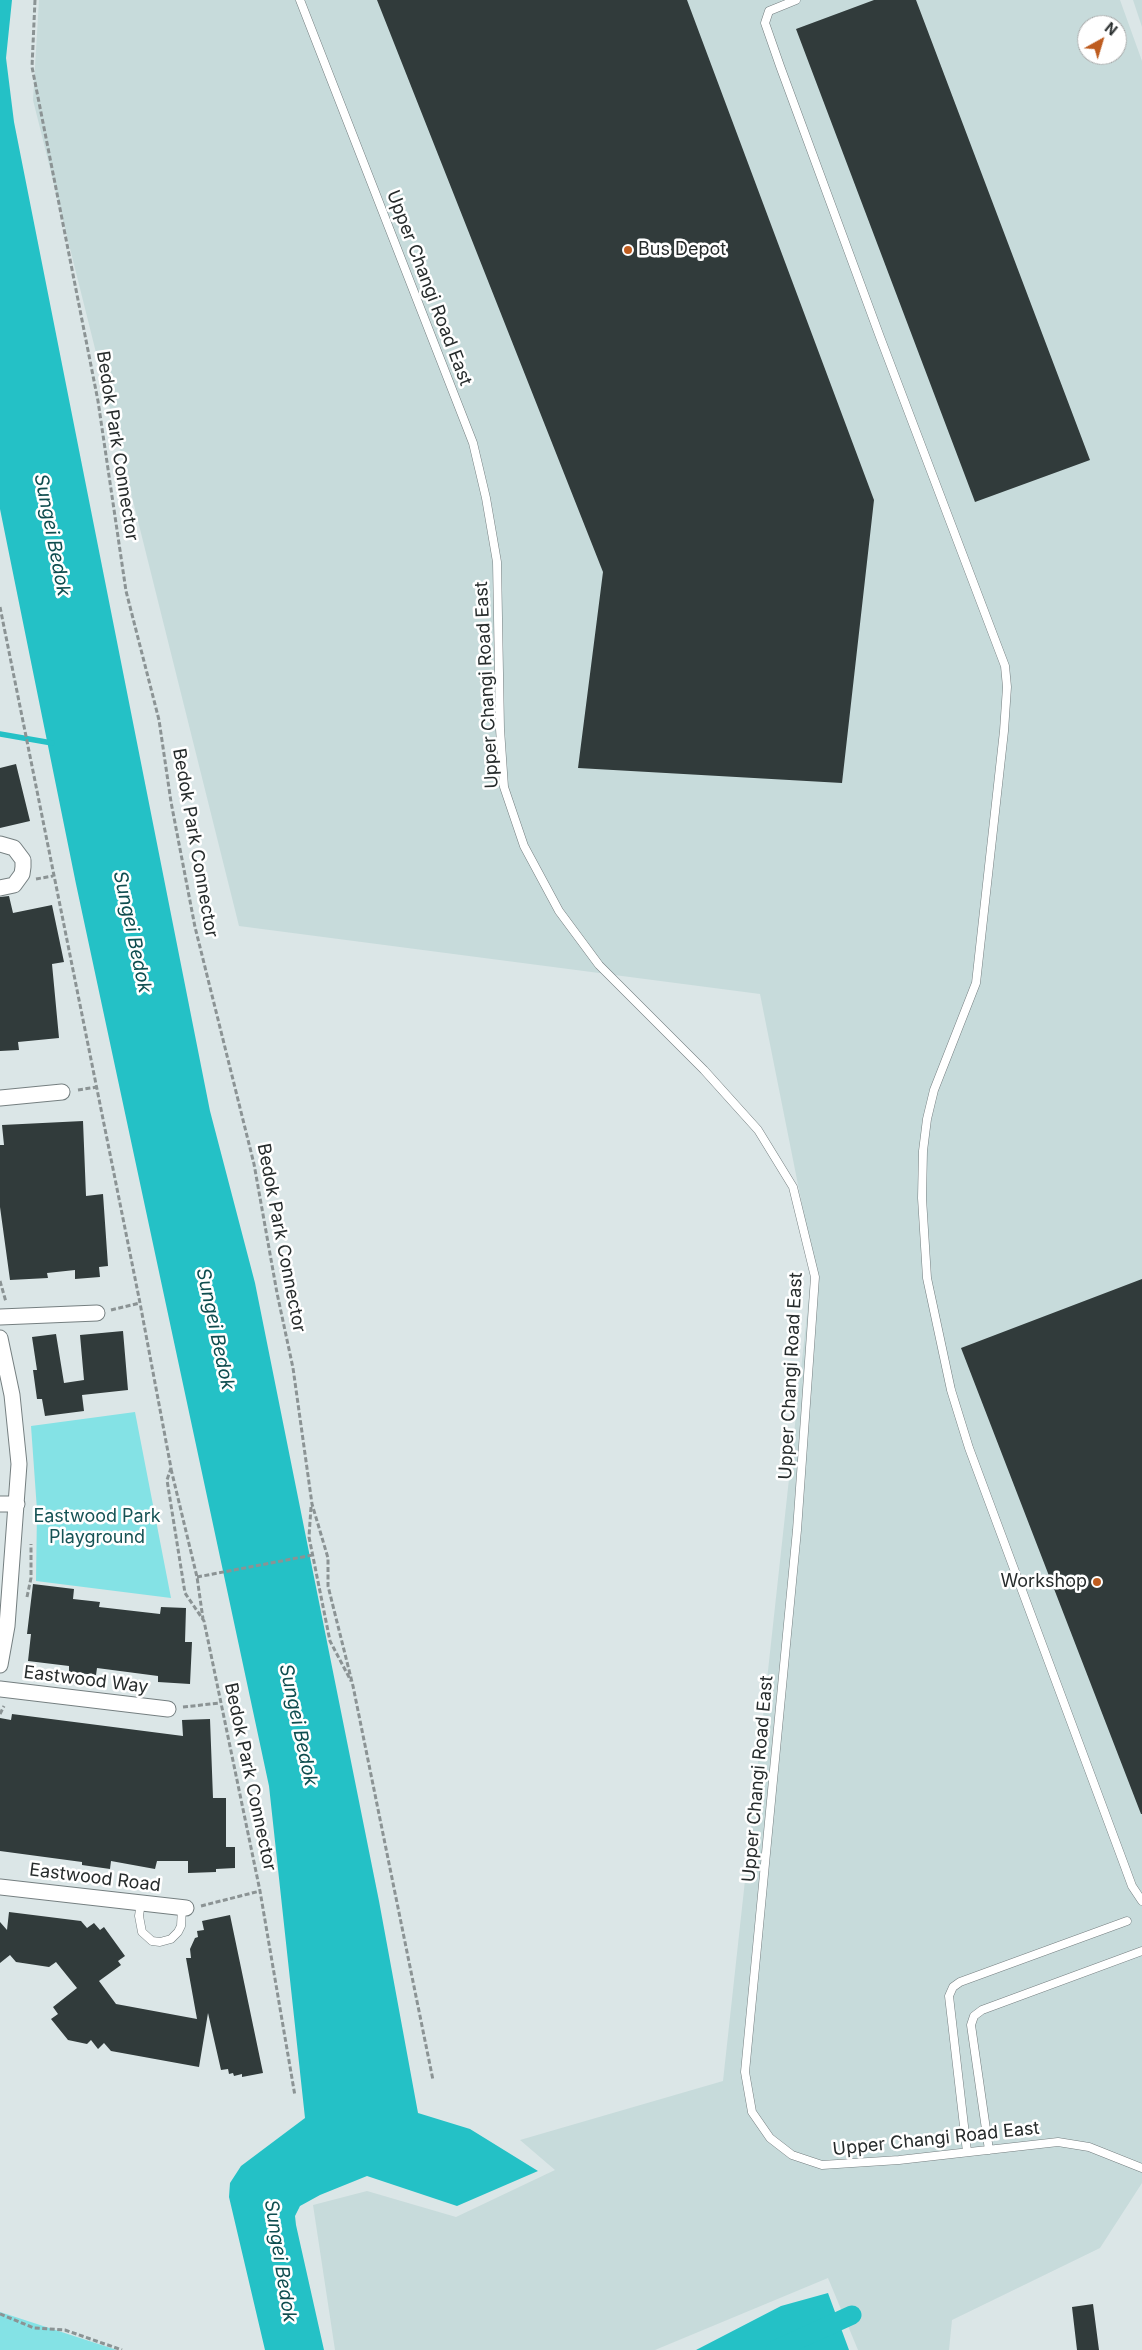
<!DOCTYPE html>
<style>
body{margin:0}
#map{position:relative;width:1142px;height:2350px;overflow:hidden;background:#dbe6e7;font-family:Inter,sans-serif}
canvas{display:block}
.north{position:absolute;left:1077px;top:15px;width:50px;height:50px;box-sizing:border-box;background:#fff;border:1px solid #a9abab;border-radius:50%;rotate:39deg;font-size:14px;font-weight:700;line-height:20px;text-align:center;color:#272c2c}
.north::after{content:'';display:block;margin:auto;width:18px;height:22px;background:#be5c1f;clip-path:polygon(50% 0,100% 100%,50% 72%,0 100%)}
</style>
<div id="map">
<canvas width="1142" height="2350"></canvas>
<div class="north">N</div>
</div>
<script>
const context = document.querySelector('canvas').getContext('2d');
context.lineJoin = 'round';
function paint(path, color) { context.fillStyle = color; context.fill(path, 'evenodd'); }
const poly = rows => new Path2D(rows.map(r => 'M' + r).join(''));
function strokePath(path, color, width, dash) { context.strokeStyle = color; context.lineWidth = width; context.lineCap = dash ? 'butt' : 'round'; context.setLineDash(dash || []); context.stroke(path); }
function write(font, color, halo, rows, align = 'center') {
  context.font = font + ' Inter,sans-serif'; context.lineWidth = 5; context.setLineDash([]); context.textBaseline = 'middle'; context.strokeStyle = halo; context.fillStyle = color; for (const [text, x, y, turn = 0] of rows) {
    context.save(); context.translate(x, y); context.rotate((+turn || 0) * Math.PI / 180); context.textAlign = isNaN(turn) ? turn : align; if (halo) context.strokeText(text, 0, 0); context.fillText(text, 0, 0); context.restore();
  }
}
paint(poly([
 [39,0,1120,0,1142,61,1142,2183,1100,2248,952,2320,949,2350,858,2350,828,2278,655,2350,335,2350,313,2205,367,2191,456,2217,555,2170,520,2140,723,2081,813,1260,760,994,239,926,33,100],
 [1087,25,1117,25,1117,55,1087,55],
 [1133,0,1142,0,1142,27]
]), '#c7dbdb');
paint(poly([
 [135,1412,171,1598,36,1581,37,1510,31,1426],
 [0,2312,117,2350,0,2350]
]), '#84e2e5');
paint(poly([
 [0,0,12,0,6,58,14,122,210,1111,255,1283,379,1901,418,2113,470,2129,538,2171,457,2206,367,2176,320,2195,300,2206,295,2216,296,2225,324,2350,265,2350,229,2197,230,2183,241,2166,305,2118,269,1786,76,884,0,509],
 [828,2293,849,2350,696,2350,781,2306]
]), '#24c1c6');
strokePath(poly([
 [0,734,52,743]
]), '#24c1c6', 5.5);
strokePath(poly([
 [775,2350,852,2315]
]), '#24c1c6', 19);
paint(poly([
 [377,0,687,0,874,500,842,783,578,768,603,572],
 [874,0,916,0,1090,460,975,502,796,29],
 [16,764,30,821,0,828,0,768],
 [9,896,13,913,52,905,64,962,52,964,59,1038,18,1042,19,1050,0,1051,0,897],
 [83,1121,86,1196,103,1194,108,1266,99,1267,100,1277,75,1279,75,1270,47,1273,48,1278,10,1280,0,1207,0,1145,4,1145,2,1125],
 [1142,1279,1142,1814,1141,1814,961,1348],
 [123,1331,128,1390,82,1395,84,1411,45,1416,42,1399,37,1399,33,1370,37,1370,32,1337,56,1334,64,1383,84,1380,80,1335],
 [33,1584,74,1589,73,1599,100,1602,99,1607,160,1614,161,1607,186,1608,185,1642,192,1642,190,1684,158,1682,158,1676,97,1668,96,1675,69,1672,69,1666,28,1661,31,1634,27,1634],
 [12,1714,183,1736,182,1720,210,1719,213,1798,226,1798,226,1847,235,1847,235,1868,216,1869,216,1872,188,1873,188,1861,157,1861,155,1869,111,1861,110,1869,82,1865,82,1862,0,1851,0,1718,11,1720],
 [9,1912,81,1921,87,1928,94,1923,100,1930,104,1927,125,1956,118,1961,121,1965,99,1981,116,2004,197,2019,186,1958,191,1958,190,1949,195,1938,198,1937,197,1931,204,1930,202,1921,230,1915,263,2073,242,2077,242,2074,234,2076,233,2073,229,2074,228,2069,221,2070,208,2013,199,2067,111,2051,104,2043,98,2049,91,2040,87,2044,68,2040,51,2019,58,2014,53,2007,77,1988,56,1962,49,1967,16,1962,10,1955,0,1963,0,1922,7,1930],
 [1093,2304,1099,2350,1077,2350,1072,2307]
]), '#313b3b');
const lane = poly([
 [300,0,473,443,486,498,497,562,500,729,504,787,524,846,559,911,599,965,704,1070,758,1130,793,1187,815,1277,797,1530,745,2072,752,2112,770,2138,792,2155,822,2165,899,2160,1058,2142,1089,2147,1142,2168],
 [796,0,769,11,765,23,780,66,880,337,1005,666,1007,687,1004,731,976,983,934,1090,927,1119,923,1151,922,1198,927,1278,951,1390,969,1448,1125,1867,1132,1886,1142,1901],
 [141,1902,139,1916,142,1932,152,1941,160,1942,171,1939,178,1932,181,1926,182,1908],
 [989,2150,971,2025,974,2016,982,2010,1142,1951],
 [967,2152,949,1996,953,1987,960,1982,1127,1921]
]);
const street = poly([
 [0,844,14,848,23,860,23,867,22,874,14,885,0,888],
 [0,1098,62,1092],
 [0,1317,97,1313],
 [0,1338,12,1395,19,1464,7,1626,0,1665],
 [0,1504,17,1504],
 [0,1689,168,1709],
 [0,1887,186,1908]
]);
strokePath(lane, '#757f80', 9);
strokePath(street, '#757f80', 17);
strokePath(poly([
 [35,0,32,67,98,401,126,591,159,720,171,802,195,927,254,1164,277,1293,293,1368,312,1504,328,1558,328,1586,353,1686,433,2080],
 [0,607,140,1303,171,1468,167,1480,185,1593,204,1621,260,1891,295,2096],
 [36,879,53,876],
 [78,1090,97,1087],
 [0,1281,6,1302],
 [111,1310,140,1303],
 [171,1469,197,1577,203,1619],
 [311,1507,309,1537,330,1641,351,1681],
 [197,1577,313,1555],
 [27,1597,31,1578,31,1544],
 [183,1707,220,1703],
 [0,1714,4,1706],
 [201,1906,260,1891],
 [0,2314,34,2328,65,2330,122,2350]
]), '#8b9394', 3, [5, 2.5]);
strokePath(lane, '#fff', 8);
strokePath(street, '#fff', 15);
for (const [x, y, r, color] of [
 [628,250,5,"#be5c1f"],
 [1097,1582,5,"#be5c1f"]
]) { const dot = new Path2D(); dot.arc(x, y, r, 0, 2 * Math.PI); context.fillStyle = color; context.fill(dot); strokePath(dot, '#fff', 2); }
write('18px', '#272c2c', '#fff', [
 ["Bus Depot",638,250],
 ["Workshop",1087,1582,"right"]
], 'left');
write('18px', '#272c2c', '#fff', [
 ["Upper Changi Road East",429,288,69],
 ["Bedok Park Connector",117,446,81],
 ["Upper Changi Road East",487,685,-93],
 ["Bedok Park Connector",195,843,80],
 ["Bedok Park Connector",281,1238,79],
 ["Upper Changi Road East",791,1376,-87],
 ["Eastwood Way",86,1680,7],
 ["Bedok Park Connector",250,1777,78],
 ["Upper Changi Road East",758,1779,-85],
 ["Eastwood Road",95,1878,7],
 ["Upper Changi Road East",936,2139,-6]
]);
write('18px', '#165355', '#fff', [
 ["Eastwood Park",97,1517],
 ["Playground",97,1538]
]);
write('italic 19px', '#0e4d4f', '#fff', [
 ["Sungei Bedok",52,535,79],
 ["Sungei Bedok",132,932,78],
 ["Sungei Bedok",215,1329,78],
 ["Sungei Bedok",298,1725,78],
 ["Sungei Bedok",280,2261,81]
]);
</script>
